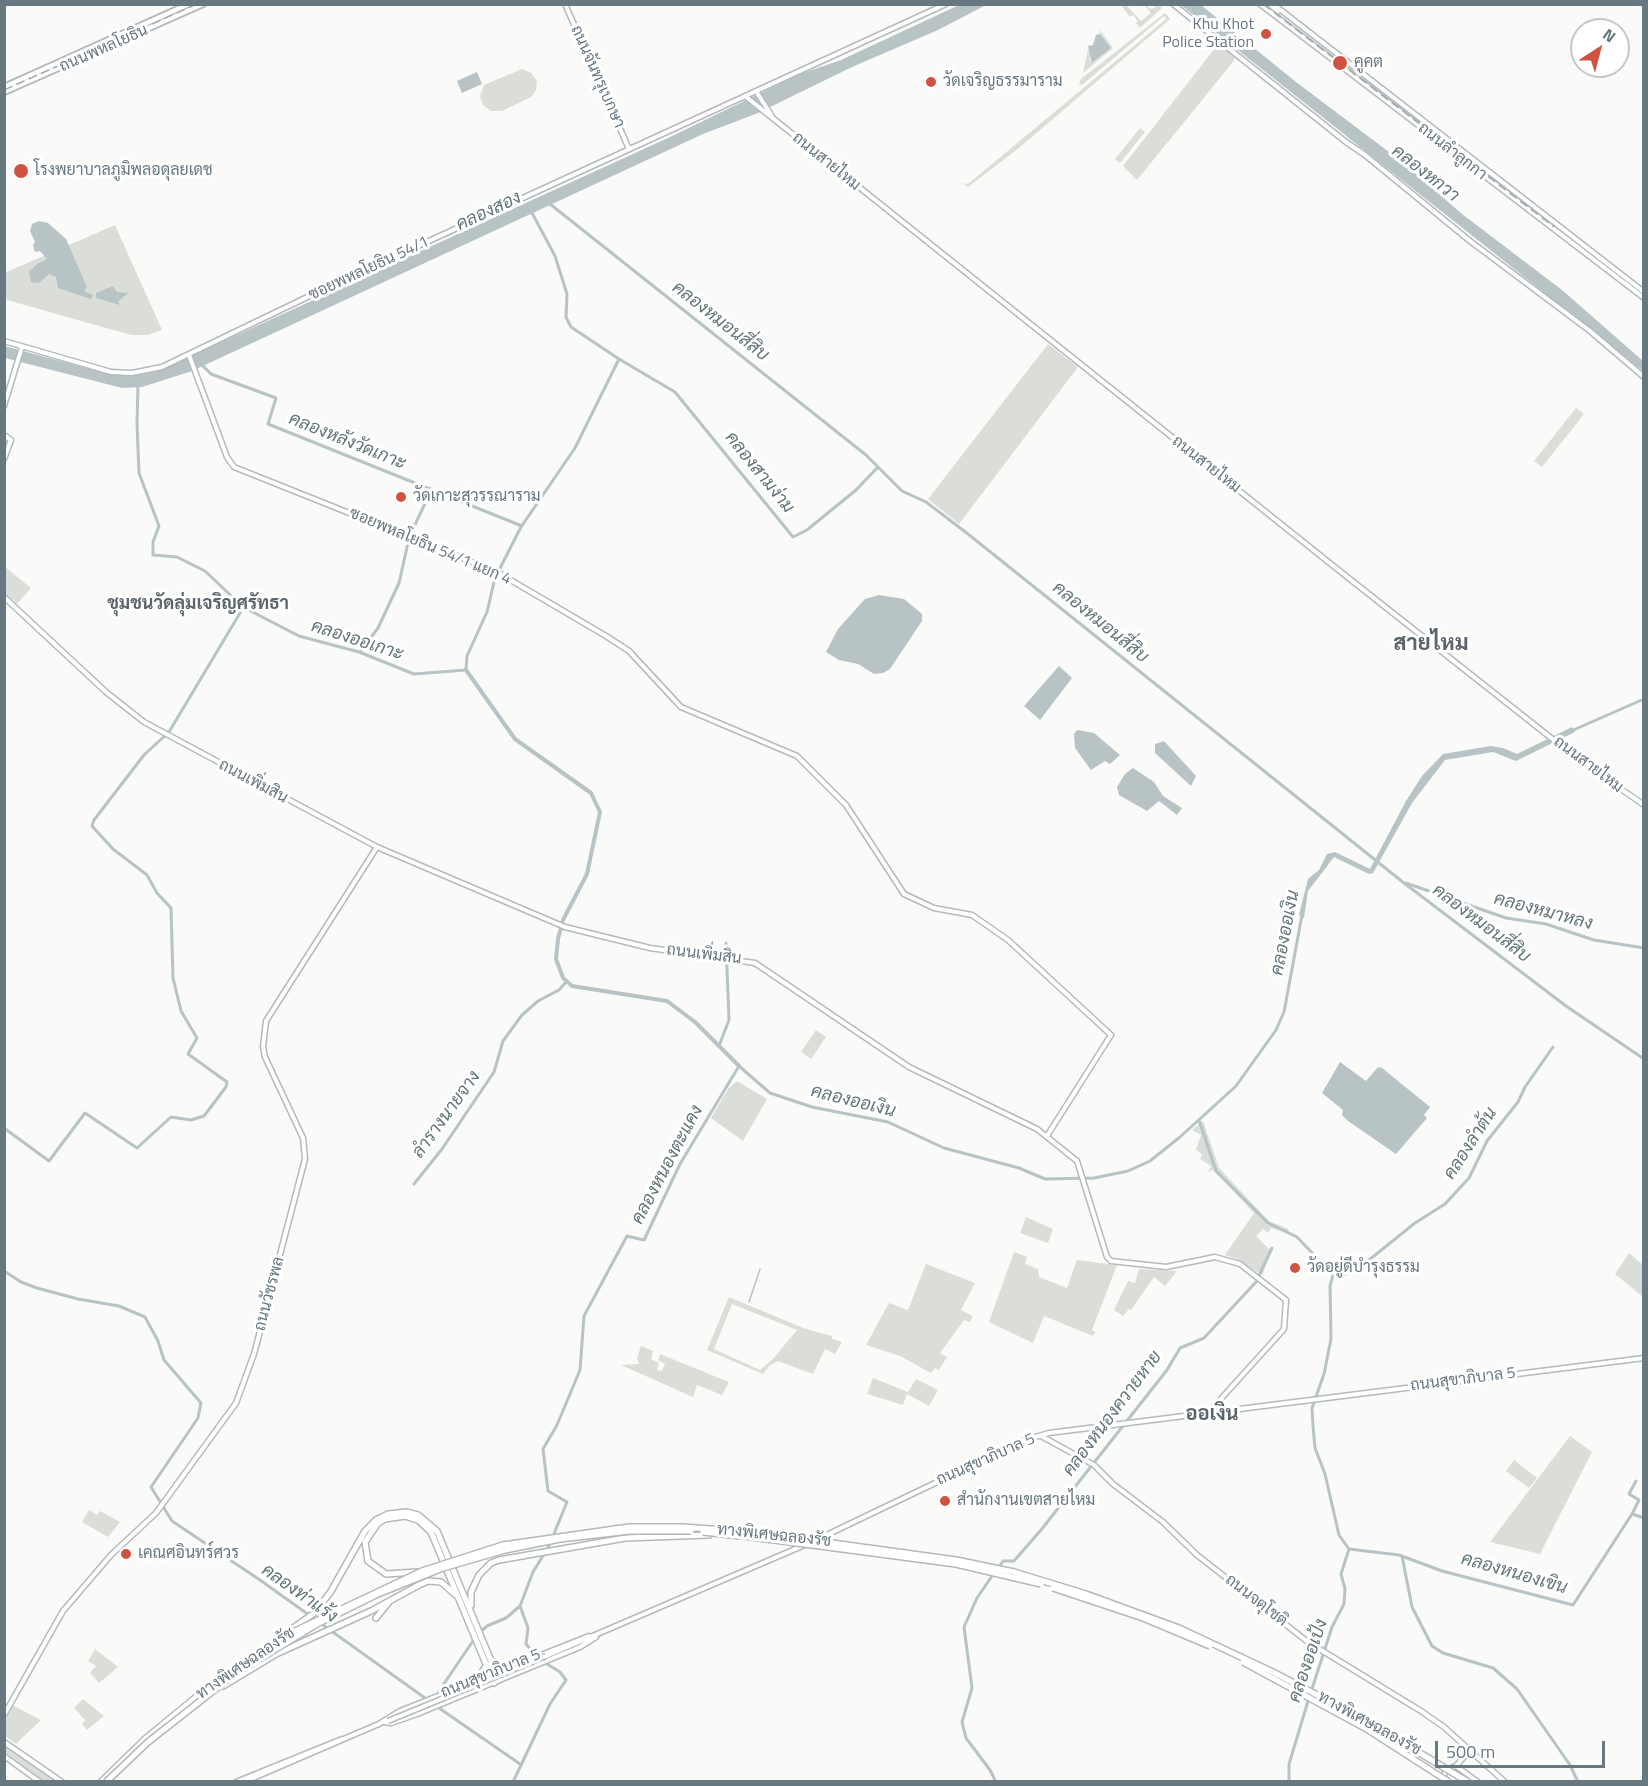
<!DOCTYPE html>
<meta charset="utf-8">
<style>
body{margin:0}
#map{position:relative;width:1648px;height:1786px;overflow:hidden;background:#fafaf8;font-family:"Titillium Web",sans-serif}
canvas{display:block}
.frame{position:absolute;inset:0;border:6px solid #677880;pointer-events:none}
.north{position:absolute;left:1570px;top:18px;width:60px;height:60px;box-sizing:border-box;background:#fff;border:2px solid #c2c9cc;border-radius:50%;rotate:36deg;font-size:16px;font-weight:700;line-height:24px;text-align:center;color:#677880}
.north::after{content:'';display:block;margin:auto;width:21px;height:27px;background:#d05341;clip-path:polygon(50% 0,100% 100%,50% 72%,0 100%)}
.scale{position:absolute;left:1435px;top:1741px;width:170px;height:27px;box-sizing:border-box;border:3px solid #677880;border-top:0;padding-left:8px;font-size:18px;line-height:21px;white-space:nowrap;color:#677880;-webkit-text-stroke:4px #fff;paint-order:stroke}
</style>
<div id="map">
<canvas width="1648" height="1786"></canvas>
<div class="frame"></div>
<div class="north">N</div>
<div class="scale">500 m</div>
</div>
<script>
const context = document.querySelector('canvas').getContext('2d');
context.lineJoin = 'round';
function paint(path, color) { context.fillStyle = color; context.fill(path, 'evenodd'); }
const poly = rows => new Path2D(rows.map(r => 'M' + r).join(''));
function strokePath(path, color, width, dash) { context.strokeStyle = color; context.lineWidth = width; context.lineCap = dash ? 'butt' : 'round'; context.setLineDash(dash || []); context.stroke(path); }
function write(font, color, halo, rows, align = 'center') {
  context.font = font + ' "Titillium Web",Sarabun,sans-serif'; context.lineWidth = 6; context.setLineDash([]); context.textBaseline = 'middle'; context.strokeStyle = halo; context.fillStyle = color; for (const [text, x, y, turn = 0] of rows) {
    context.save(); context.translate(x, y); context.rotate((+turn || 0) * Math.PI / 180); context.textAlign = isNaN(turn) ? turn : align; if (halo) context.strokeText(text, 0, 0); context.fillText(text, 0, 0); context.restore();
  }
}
paint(poly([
 [1121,5,1126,5,1141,21,1151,13,1144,5,1151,9,1156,7,1154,5,1160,5,1162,8,1140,28,1136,23,1138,21,1133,15,1130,17],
 [1165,13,1170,19,1019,148,968,187,963,183,968,184,1153,30,1166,19,1164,16,1082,85,1079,84,1081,79],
 [1098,19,1099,29,1113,48,1083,73,1088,49,1092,52,1090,59,1093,63,1111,48,1100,34],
 [1219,43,1235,57,1233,62,1137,180,1123,166],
 [522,69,531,73,537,81,536,90,531,97,502,111,491,111,483,105,480,96,484,85],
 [1140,128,1145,132,1120,163,1115,159],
 [115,225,162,330,148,335,131,335,7,300,5,294,4,273],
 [1048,344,1078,367,959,524,928,499],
 [1576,408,1584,414,1542,467,1534,461],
 [5,567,31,588,17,604,5,593],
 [816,1030,826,1037,811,1059,801,1052],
 [737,1081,767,1099,743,1141,711,1118,728,1089],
 [1203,1121,1219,1168,1269,1221,1288,1229,1290,1234,1271,1228,1268,1233,1263,1229,1256,1236,1271,1251,1262,1275,1237,1259,1225,1255,1254,1213,1213,1170,1208,1172,1211,1166,1200,1159,1202,1154,1196,1150,1201,1135,1192,1130],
 [1026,1217,1053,1229,1048,1243,1020,1233],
 [1014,1252,1027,1257,1025,1264,1038,1269,1039,1277,1067,1288,1077,1260,1117,1265,1092,1330,1095,1332,1093,1336,1044,1316,1033,1343,989,1322],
 [1629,1253,1643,1265,1643,1297,1615,1274],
 [926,1264,975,1283,961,1310,973,1316,970,1322,964,1320,940,1353,947,1357,939,1370,935,1368,931,1373,900,1356,866,1345,889,1303,908,1310],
 [1139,1269,1177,1271,1165,1286,1154,1277,1131,1310,1129,1309,1123,1316,1114,1310,1128,1281,1135,1283],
 [729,1297,803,1328,832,1336,832,1339,842,1342,835,1354,825,1349,813,1374,778,1361,770,1365,763,1374,707,1350],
 [732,1304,797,1330,772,1360,760,1370,714,1349],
 [641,1346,653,1351,651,1359,659,1363,657,1370,662,1371,665,1364,658,1360,660,1354,729,1382,722,1395,697,1385,693,1397,621,1365,639,1364,637,1358],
 [873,1378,908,1392,916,1379,938,1390,929,1406,907,1394,903,1405,867,1394],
 [1570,1436,1592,1452,1540,1554,1490,1542],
 [1514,1460,1537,1478,1529,1488,1506,1471],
 [89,1510,97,1515,100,1511,120,1522,108,1537,82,1522],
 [95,1649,118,1667,99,1683,90,1673,96,1666,88,1661],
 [83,1699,104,1716,87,1730,82,1724,85,1720,74,1708],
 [12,1705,41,1720,16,1744,5,1736,5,1722],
 [4,1745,30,1764,57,1781,45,1781,34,1774,5,1752]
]), '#dbded8');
paint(poly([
 [959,5,986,5,938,30,852,67,758,113,703,134,192,371,142,387,122,388,5,358,4,346,113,375,131,376,156,372,670,137,800,74,841,60],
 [1181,5,1201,5,1296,82,1401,161,1462,214,1562,290,1643,361,1643,371],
 [1100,34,1111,48,1092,63,1088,46,1093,45,1096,35],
 [477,72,482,84,462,93,457,81],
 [39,221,48,223,66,239,87,287,84,291,93,295,91,299,58,288,56,277,49,274,39,283,31,282,29,272,37,264,47,259,40,251,35,252,33,245,35,242,30,231,32,224],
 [113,286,117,292,129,293,118,301,120,305,96,298,96,293],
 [879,595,904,599,922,614,922,621,890,669,883,673,874,674,858,664,839,660,826,652,838,629,865,599],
 [1059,666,1072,678,1040,720,1024,706],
 [1572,727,1575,732,1516,761,1493,752,1445,760,1412,803,1373,873,1369,874,1334,857,1308,891,1304,918,1299,915,1308,879,1319,870,1327,854,1335,852,1370,869,1406,801,1422,776,1443,754,1491,746,1503,748,1517,754],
 [1077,730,1094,733,1120,755,1110,764,1105,761,1091,770,1075,748,1074,734],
 [1164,741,1196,776,1191,786,1155,753,1155,744],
 [1133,768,1154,782,1163,796,1182,808,1177,815,1159,801,1147,811,1119,795,1117,787,1125,774],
 [1340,1062,1366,1081,1378,1067,1382,1068,1430,1107,1424,1115,1427,1118,1396,1154,1348,1121,1342,1115,1343,1110,1322,1093]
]), '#b8c3c6');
strokePath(poly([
 [749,1302,760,1269]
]), '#b8c3c6', 1.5);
strokePath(poly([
 [550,204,866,455,902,491,926,502,968,534,1404,883,1566,1006,1644,1059],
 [619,359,675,392,793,537,807,530,856,490,878,467],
 [202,365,211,374,276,398,268,424,522,526],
 [138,384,137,424,139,473,159,526,153,542,153,555,177,557,205,571,243,607,299,636,359,652,414,674,466,670,467,656,487,612,495,578,521,527,575,448,619,359,571,327,566,317,567,294,555,256,531,211],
 [411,533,432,489],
 [360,652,378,628,399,583,408,543],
 [1571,731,1644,699],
 [1406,883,1506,918,1546,924,1594,940,1644,948],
 [719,1046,729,1020,726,943],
 [1199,1120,1216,1171,1268,1223,1297,1237,1333,1275,1330,1286,1331,1339,1324,1374,1312,1408,1313,1426,1315,1448,1325,1474,1339,1535,1349,1549,1399,1555,1442,1571,1573,1605,1632,1514,1644,1518],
 [4,1128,49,1161,85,1113,137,1148,171,1117,191,1120,204,1116,226,1087,227,1082,188,1054,197,1038,181,1011,173,978,171,908,157,893,147,875,113,849,92,826,94,820,144,755,169,732,243,608],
 [414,1184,442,1149,494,1072,503,1041,522,1015,538,1001,559,990,567,981],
 [4,1271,21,1282,37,1288,78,1299,119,1306,145,1317,158,1341,164,1360,201,1403,198,1418,151,1487,172,1521,260,1580,425,1698],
 [1333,1275,1344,1275,1364,1264,1415,1223,1445,1204,1469,1178,1487,1141,1518,1102,1525,1087,1553,1047],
 [1632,1514,1639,1500,1629,1494,1636,1481],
 [1402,1556,1412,1607,1432,1646,1443,1653,1493,1668,1517,1689,1570,1765,1578,1782],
 [998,1568,1003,1561,1014,1561,1041,1530,1167,1370,1180,1348,1204,1338,1256,1282,1272,1248],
 [994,1573,977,1598,964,1627,972,1688,962,1722,966,1738,990,1770,996,1782],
 [520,1606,528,1628,526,1644,537,1657],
 [479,1633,487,1626,506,1618,520,1606,533,1572,549,1546,567,1502,548,1491,543,1449,557,1425,580,1370,584,1316,627,1236,644,1240,680,1164,739,1066,770,1093,812,1107,888,1122,944,1148,1019,1168,1045,1179,1094,1178,1128,1171,1150,1161,1180,1137,1236,1086,1276,1030,1284,1012,1302,915],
 [439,1691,475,1638],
 [1311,1692,1332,1627,1344,1604,1345,1589,1341,1574,1349,1549],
 [439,1708,520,1764],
 [513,1782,550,1704,566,1680,560,1672,542,1661],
 [1289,1782,1289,1764,1309,1698]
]), '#b8c3c6', 3);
strokePath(poly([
 [466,670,515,739,591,793,600,812,587,874,563,920,558,939,556,959,563,978,572,986,667,1001,695,1022,739,1066]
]), '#b8c3c6', 4);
const secondary = poly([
 [565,4,629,149],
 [1173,4,1346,142,1365,155,1470,241,1590,331,1644,377],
 [1260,4,1644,298],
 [1269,4,1278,11],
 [1273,4,1644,292],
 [756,91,773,118],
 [745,96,1346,576,1574,756,1644,805],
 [4,341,111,372,132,373,162,367,322,290,946,4],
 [189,355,227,457,234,467,497,572,606,636,629,651,681,707,797,756,846,805,904,894,934,908,972,915,1008,940,1111,1035,1047,1136],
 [4,406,22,347],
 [4,435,11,440,4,459],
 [4,597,106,692,144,722,377,847,565,927,650,948,755,963,909,1067,1037,1129,1077,1161,1107,1257,1111,1261,1166,1267,1215,1257,1240,1264,1286,1300,1284,1329,1209,1412],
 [1041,1436,1094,1465,1113,1484,1163,1522,1197,1555,1308,1642,1421,1711,1444,1727,1505,1782],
 [814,1541,1025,1440,1049,1433,1644,1358],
 [546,1656,807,1544],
 [4,1715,63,1611,111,1555,156,1513,236,1403,254,1354,305,1159,303,1138,265,1057,263,1047,266,1021,377,847],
 [384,1722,391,1723,417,1714,580,1647,596,1637],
 [379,1724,400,1711,589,1636],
 [4,1742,62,1782],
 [4,1756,40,1782],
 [1456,1766,1470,1750],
 [1443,1778,1446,1770,1456,1766,1478,1782],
 [236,1782,342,1739],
 [244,1782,381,1723]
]);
const primary = poly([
 [4,87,189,4],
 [4,92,203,4]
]);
const highway = poly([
 [736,1535,759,1538],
 [417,1572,386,1574,368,1561,365,1542,378,1523,385,1519,405,1516,418,1520,431,1532,494,1683],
 [471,1605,471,1592,479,1575,491,1563,499,1560,625,1538,709,1535],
 [376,1618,389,1602],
 [491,1663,507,1668],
 [477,1680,486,1666],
 [223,1686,276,1654,371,1611,419,1585,428,1581,441,1582,456,1595],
 [101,1782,145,1739,206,1689,313,1614,330,1593,365,1531,376,1520,388,1514,407,1512,418,1515,437,1531,499,1680]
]);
strokePath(secondary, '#b4babe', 7);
strokePath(primary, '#b3b9bc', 8);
strokePath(highway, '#b3b8bb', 8);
strokePath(secondary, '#fff', 4);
strokePath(primary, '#fff', 4.5);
strokePath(highway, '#fff', 5);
strokePath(poly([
 [1263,4,1554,227],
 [4,90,197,4]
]), '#a2a9ad', 1.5, [9, 4.5]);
const secondaryBridge = poly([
 [388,1721,546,1656]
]);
const highwayBridge = poly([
 [703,1532,740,1536],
 [759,1538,956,1564,1041,1584],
 [1053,1588,1143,1618,1210,1646],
 [280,1638,422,1571,503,1545,629,1527,683,1527,752,1532,956,1560,1014,1572,1086,1594,1179,1628,1273,1672,1367,1721,1468,1782],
 [1243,1662,1365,1728,1449,1782],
 [106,1782,148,1742,236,1673,317,1624,378,1594,443,1568,505,1550,560,1539,630,1531,691,1531]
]);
strokePath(secondaryBridge, '#b4babe', 7, []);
strokePath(highwayBridge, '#b3b8bb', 8, []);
strokePath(secondaryBridge, '#fff', 4);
strokePath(highwayBridge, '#fff', 5);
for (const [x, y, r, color] of [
 [1266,34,6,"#d05341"],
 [1340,63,8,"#d05341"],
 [931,82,6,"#d05341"],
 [21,171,8,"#d05341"],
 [401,497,6,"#d05341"],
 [1295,1268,6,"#d05341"],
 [945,1501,6,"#d05341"],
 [126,1554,6,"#d05341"]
]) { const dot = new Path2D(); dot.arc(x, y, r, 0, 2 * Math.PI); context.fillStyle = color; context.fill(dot); strokePath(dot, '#fff', 2); }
write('16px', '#677880', '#fff', [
 ["Khu Khot",1254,25,"right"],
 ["Police Station",1254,43,"right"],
 ["คูคต",1354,63],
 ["วัดเจริญธรรมาราม",943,82],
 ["โรงพยาบาลภูมิพลอดุลยเดช",34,171],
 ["วัดเกาะสุวรรณาราม",413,497],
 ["วัดอยู่ดีบำรุงธรรม",1307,1268],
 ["สำนักงานเขตสายไหม",957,1501],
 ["เคณศอินทร์ศวร",138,1554]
], 'left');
write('16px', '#677880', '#fff', [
 ["ถนนพหลโยธิน",104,49,-24],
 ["ถนนจันทรุเบกษา",597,77,66],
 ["ถนนลำลูกกา",1452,152,38],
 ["ถนนสายไหม",826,162,39],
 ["ซอยพหลโยธิน 54/1",369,269,-25],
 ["ถนนสายไหม",1206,465,38],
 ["ซอยพหลโยธิน 54/1 แยก 4",430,547,23],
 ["ถนนสายไหม",1588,765,37],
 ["ถนนเพิ่มสิน",253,782,28],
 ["ถนนเพิ่มสิน",704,955,7],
 ["ถนนวัชรพล",270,1294,-75],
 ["ถนนสุขาภิบาล 5",1463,1380,-7],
 ["ถนนสุขาภิบาล 5",986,1460,-24],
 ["ทางพิเศษฉลองรัช",774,1536,6],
 ["ถนนจตุโชติ",1256,1601,38],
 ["ทางพิเศษฉลองรัช",246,1664,-34],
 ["ถนนสุขาภิบาล 5",491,1674,-22],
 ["ทางพิเศษฉลองรัช",1369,1724,29]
]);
write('italic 18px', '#637679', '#fff', [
 ["คลองหกวา",1425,174,38],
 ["คลองสอง",489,212,-25],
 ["คลองหมอนสี่สิบ",720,322,38],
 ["คลองหลังวัดเกาะ",347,442,22],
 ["คลองสามง่าม",759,473,51],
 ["คลองหมอนสี่สิบ",1100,623,39],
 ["คลองออเกาะ",357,641,18],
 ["คลองหมาหลง",1543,912,15],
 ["คลองหมอนสี่สิบ",1481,924,37],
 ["คลองออเงิน",1286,933,-79],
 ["คลองออเงิน",853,1102,14],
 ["ลำรางนายจาง",447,1115,-54],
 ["คลองลำต้น",1471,1144,-57],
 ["คลองหนองตะแคง",668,1165,-62],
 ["คลองหนองควายหาย",1113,1414,-53],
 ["คลองหนองเขิน",1514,1574,16],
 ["คลองท่าแร้ง",299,1594,35],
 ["คลองออเป้ง",1309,1661,-71]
]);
write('bold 18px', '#59656b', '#fff', [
 ["ชุมชนวัดลุ่มเจริญศรัทธา",198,605]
]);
write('bold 20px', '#59656b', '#fff', [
 ["ออเงิน",1212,1415]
]);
write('bold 22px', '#59656b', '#fff', [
 ["สายไหม",1431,645]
]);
</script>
